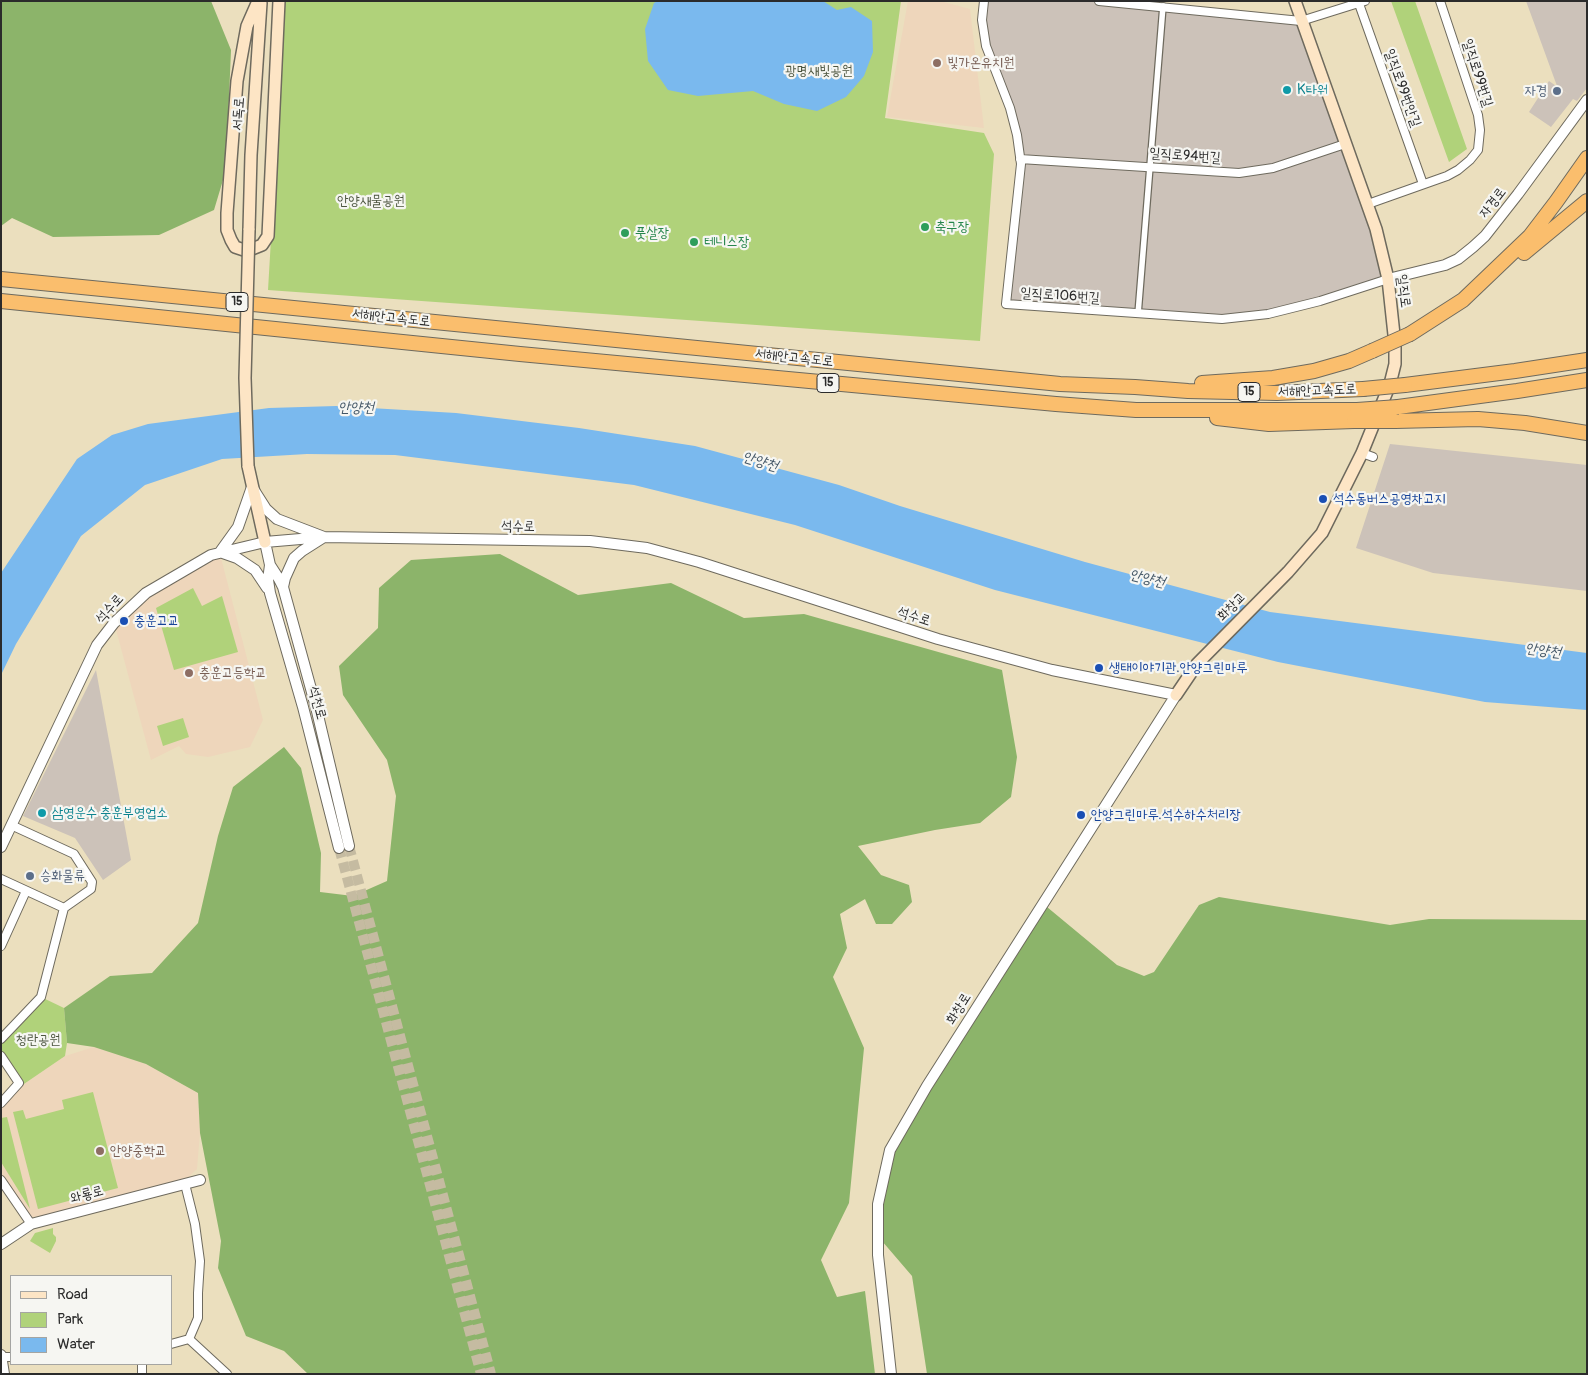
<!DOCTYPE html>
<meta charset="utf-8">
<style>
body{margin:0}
#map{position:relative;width:1588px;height:1375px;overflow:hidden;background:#ebdfbe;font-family:Pangolin,sans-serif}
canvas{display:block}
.frame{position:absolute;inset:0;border:2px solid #2b2b2b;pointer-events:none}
.legend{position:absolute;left:10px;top:1275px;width:162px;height:90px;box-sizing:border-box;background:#f6f6f2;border:1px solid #a5a5a2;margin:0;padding:6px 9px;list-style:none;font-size:15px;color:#2b2b2b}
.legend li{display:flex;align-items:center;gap:10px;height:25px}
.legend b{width:25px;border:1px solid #a5a5a2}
</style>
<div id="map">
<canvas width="1588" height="1375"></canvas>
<div class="frame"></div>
<ul class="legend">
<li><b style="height:6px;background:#fde5c5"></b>Road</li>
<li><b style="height:14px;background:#b0d27a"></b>Park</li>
<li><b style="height:14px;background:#7ab9ee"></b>Water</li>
</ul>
</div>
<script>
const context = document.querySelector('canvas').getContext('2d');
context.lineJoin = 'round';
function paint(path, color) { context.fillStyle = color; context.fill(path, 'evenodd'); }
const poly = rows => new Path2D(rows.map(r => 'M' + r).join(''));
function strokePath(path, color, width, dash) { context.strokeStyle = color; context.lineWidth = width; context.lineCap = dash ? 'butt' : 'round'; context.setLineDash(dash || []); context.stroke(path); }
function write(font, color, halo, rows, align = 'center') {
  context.font = font + ' Pangolin,"Poor Story",sans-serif'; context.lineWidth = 4.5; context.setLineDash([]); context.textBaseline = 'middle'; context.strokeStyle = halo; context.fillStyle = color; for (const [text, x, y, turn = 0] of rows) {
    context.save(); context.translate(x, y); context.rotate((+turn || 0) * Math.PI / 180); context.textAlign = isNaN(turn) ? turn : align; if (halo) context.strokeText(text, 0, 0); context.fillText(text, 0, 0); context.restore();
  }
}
paint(poly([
 [908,1,940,1,970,9,984,128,887,117],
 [220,554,263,720,250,747,208,757,186,754,179,746,151,760,115,626,138,603],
 [94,1047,146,1064,198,1093,200,1133,197,1169,185,1180,32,1221,1,1177,1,1109,21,1086,65,1056]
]), '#eed6bb');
paint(poly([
 [984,1,1099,1,1301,21,1388,279,1320,301,1222,319,1006,304,1021,164,1017,135,986,46],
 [1526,1,1587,1,1587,88,1577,101,1573,99,1551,127,1529,112,1549,81,1569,95,1557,86],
 [1390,444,1587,465,1587,591,1433,573,1356,548],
 [96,670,131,860,103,880,75,838,23,816]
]), '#ccc2b9');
paint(poly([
 [285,1,901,1,885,118,984,133,994,154,980,341,268,290],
 [1391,1,1415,1,1467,149,1449,162],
 [193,588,202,606,222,596,238,652,174,670,156,608],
 [183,718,189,737,163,746,157,726],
 [41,997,64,1008,67,1043,65,1056,21,1086,1,1056,1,1039],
 [93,1092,118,1188,38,1209,13,1112,23,1110,26,1119,64,1109,62,1100],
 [7,1117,30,1209,1,1162,1,1118],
 [53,1228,53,1234,56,1237,56,1241,50,1253,30,1241,35,1233]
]), '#b0d27a');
paint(poly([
 [1,1,211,1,231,50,226,170,214,210,159,235,53,237,12,218,1,226],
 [500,554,578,595,671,583,744,618,804,614,1002,670,1017,757,1011,797,980,823,935,830,858,846,881,875,909,885,912,902,892,924,876,924,865,899,840,914,847,948,833,977,864,1048,849,1203,821,1260,837,1297,865,1291,875,1374,308,1374,284,1351,246,1336,218,1268,221,1241,200,1133,198,1093,146,1064,94,1047,67,1043,64,1008,110,976,152,973,198,923,218,836,233,787,284,747,301,768,321,853,320,892,353,896,387,881,396,796,387,760,343,695,339,666,378,628,379,588,411,560],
 [1219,897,1390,925,1429,919,1587,920,1587,1374,927,1374,912,1276,882,1241,885,1185,894,1150,921,1097,1047,907,1117,965,1144,976,1154,972,1199,905]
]), '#8cb46a');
paint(poly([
 [658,1,823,1,837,10,851,7,872,21,873,52,864,76,846,97,817,111,784,104,753,91,698,96,668,90,648,61,645,29,654,3],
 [336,406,456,413,579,428,695,446,839,485,900,506,1085,562,1270,612,1587,653,1587,710,1485,702,1278,662,995,590,795,525,634,485,395,455,307,454,222,459,145,485,81,536,16,644,1,675,1,573,77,459,112,435,148,424,269,408]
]), '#7ab9ee');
strokePath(poly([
 [349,846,491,1374],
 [339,848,481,1374]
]), '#c5bba1', 10, [10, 5]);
const pedestrian = poly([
 [1138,314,1163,6]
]);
const minor = poly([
 [984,1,982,20,986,46,1010,108,1017,135,1021,164,1006,304,1222,319,1268,314,1320,301,1388,279],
 [1099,1,1301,21,1365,1],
 [1358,1,1423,184],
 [1020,159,1239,173,1273,168,1345,144],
 [1368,204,1447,176,1458,170,1470,160,1478,150,1480,130,1478,115,1440,1],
 [1362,453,1373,457],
 [11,825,74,854,92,882,91,889,64,908],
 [1,879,64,908,41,997,1,1039],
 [1,946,26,891],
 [1,1056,19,1083,1,1103],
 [1,1180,31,1224],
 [185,1184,195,1224,200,1261,198,1293,198,1318,189,1339],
 [171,1344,189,1339,227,1374],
 [2,1357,11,1357],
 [142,1364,142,1374]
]);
const tertiary = poly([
 [1388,279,1445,265,1458,259,1473,247,1485,236,1518,194,1587,100],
 [265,542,270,565,268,580,270,593,303,707,339,848],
 [270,565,279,579,283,587,316,707,349,846],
 [267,588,255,570,237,558,220,552,238,527,252,487,266,509,277,519,324,537,302,551,294,558,285,578,283,587],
 [1,847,97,645,114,623,146,593,211,555,265,542,324,537,590,541,647,548,699,562,938,639,1052,670,1176,695,927,1086,890,1150,878,1204,878,1255,891,1374],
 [1,1244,31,1224,200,1180],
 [1,1355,4,1374]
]);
const secondary = poly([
 [258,1,247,26,237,81,227,213,227,230,231,240,235,247,247,251,262,245,268,236,279,1],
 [249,230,251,155,261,3],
 [248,466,265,542],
 [1176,695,1197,664,1288,572,1322,533,1362,453,1390,384,1395,364,1395,344,1388,279,1376,229,1295,1]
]);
const motorway = poly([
 [1524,253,1587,201],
 [1,279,1060,384,1135,387,1188,391,1277,393,1363,389],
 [1,301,520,354,1056,404,1136,410,1357,410],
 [1410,334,1463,300,1530,236,1556,202,1587,158],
 [1202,383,1273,378,1314,371,1349,361,1372,351],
 [1405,385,1515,371,1587,360],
 [1398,407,1517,391,1587,380],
 [1217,418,1269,424,1354,421],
 [1395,421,1478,419,1525,423,1587,433]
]);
strokePath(pedestrian, '#6e6a5e', 8);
strokePath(minor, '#6e6a5e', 10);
strokePath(tertiary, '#6e6a5e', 12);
strokePath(secondary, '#6e6a5e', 14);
strokePath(motorway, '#6e6a5e', 16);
strokePath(pedestrian, '#fff', 5.5);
strokePath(minor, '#fff', 8);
strokePath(tertiary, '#fff', 10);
strokePath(secondary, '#fde5c5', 11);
strokePath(motorway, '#fabe6d', 14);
const secondaryBridge = poly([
 [248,466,245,378,249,230]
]);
const motorwayBridge = poly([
 [1372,351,1410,334],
 [1363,389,1405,385],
 [1357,410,1398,407],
 [1354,421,1395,421]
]);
strokePath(secondaryBridge, '#6e6a5e', 14, []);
strokePath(motorwayBridge, '#6e6a5e', 16, []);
strokePath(secondaryBridge, '#fde5c5', 11);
strokePath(motorwayBridge, '#fabe6d', 14);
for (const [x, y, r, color] of [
 [937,63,5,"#8d6e63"],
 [1287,90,5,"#0f9aa8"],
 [1557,91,5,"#5c6f8a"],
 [925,227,5,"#2e9e5b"],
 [625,233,5,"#2e9e5b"],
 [694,242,5,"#2e9e5b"],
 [1323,499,5,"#1a4fb4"],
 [124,621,5,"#1a4fb4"],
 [1099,668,5,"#1a4fb4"],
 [189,673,5,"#8d6e63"],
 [42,813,5,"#0f9aa8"],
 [1081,815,5,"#1a4fb4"],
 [30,876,5,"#5c6f8a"],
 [100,1151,5,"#8d6e63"]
]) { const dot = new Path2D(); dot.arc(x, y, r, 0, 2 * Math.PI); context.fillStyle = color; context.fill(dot); strokePath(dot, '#f6f6f2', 2); }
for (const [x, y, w] of [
 [237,302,22],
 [828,383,22],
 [1249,392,22]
]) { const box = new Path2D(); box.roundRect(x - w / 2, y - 9.5, w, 19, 4); context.fillStyle = '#f6f6f2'; context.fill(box); strokePath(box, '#2b2b2b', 1); }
write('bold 12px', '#2b2b2b', null, [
 ["15",237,302],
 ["15",828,383],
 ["15",1249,392]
]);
write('14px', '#785e54', '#f6f6f2', [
 ["빛가온유치원",947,63],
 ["충훈고등학교",199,673],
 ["안양중학교",110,1151]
], 'left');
write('14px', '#4c553f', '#f6f6f2', [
 ["광명새빛공원",819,71],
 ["안양새물공원",371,201],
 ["청란공원",38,1040]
]);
write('14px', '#2b2b2b', '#f6f6f2', [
 ["일직로99번길",1477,73,72],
 ["일직로99번안길",1402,88,70],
 ["서독로",239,114,-86],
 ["일직로94번길",1185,156,4],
 ["자경로",1493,203,-52],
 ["일직로",1403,291,82],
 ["일직로106번길",1060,296,4],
 ["서해안고속도로",391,318,6],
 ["서해안고속도로",794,358,6],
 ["서해안고속도로",1317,391,-2],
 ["석수로",518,527,1],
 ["화창교",1232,607,-46],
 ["석수로",110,609,-48],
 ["석수로",914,617,18],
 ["석천로",317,703,75],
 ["화창로",959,1009,-58],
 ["와룡로",87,1195,-15]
]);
write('14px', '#0d838f', '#f6f6f2', [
 ["K타워",1297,90],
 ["삼영운수 충훈부영업소",52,813]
], 'left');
write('14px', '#4e5e75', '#f6f6f2', [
 ["자경",1547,91],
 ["승화물류",40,876,"left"]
], 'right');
write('14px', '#27864d', '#f6f6f2', [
 ["축구장",935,227],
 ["풋살장",635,233],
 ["테니스장",704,242]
], 'left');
write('14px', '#164399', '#f6f6f2', [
 ["석수동버스공영차고지",1333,499],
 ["충훈고교",134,621],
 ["생태이야기관.안양그린마루",1109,668],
 ["안양그린마루.석수하수처리장",1091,815]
], 'left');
write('italic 15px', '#435666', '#f6f6f2', [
 ["안양천",356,408],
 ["안양천",760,462,17],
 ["안양천",1147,579,14],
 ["안양천",1543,651,7]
]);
</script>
